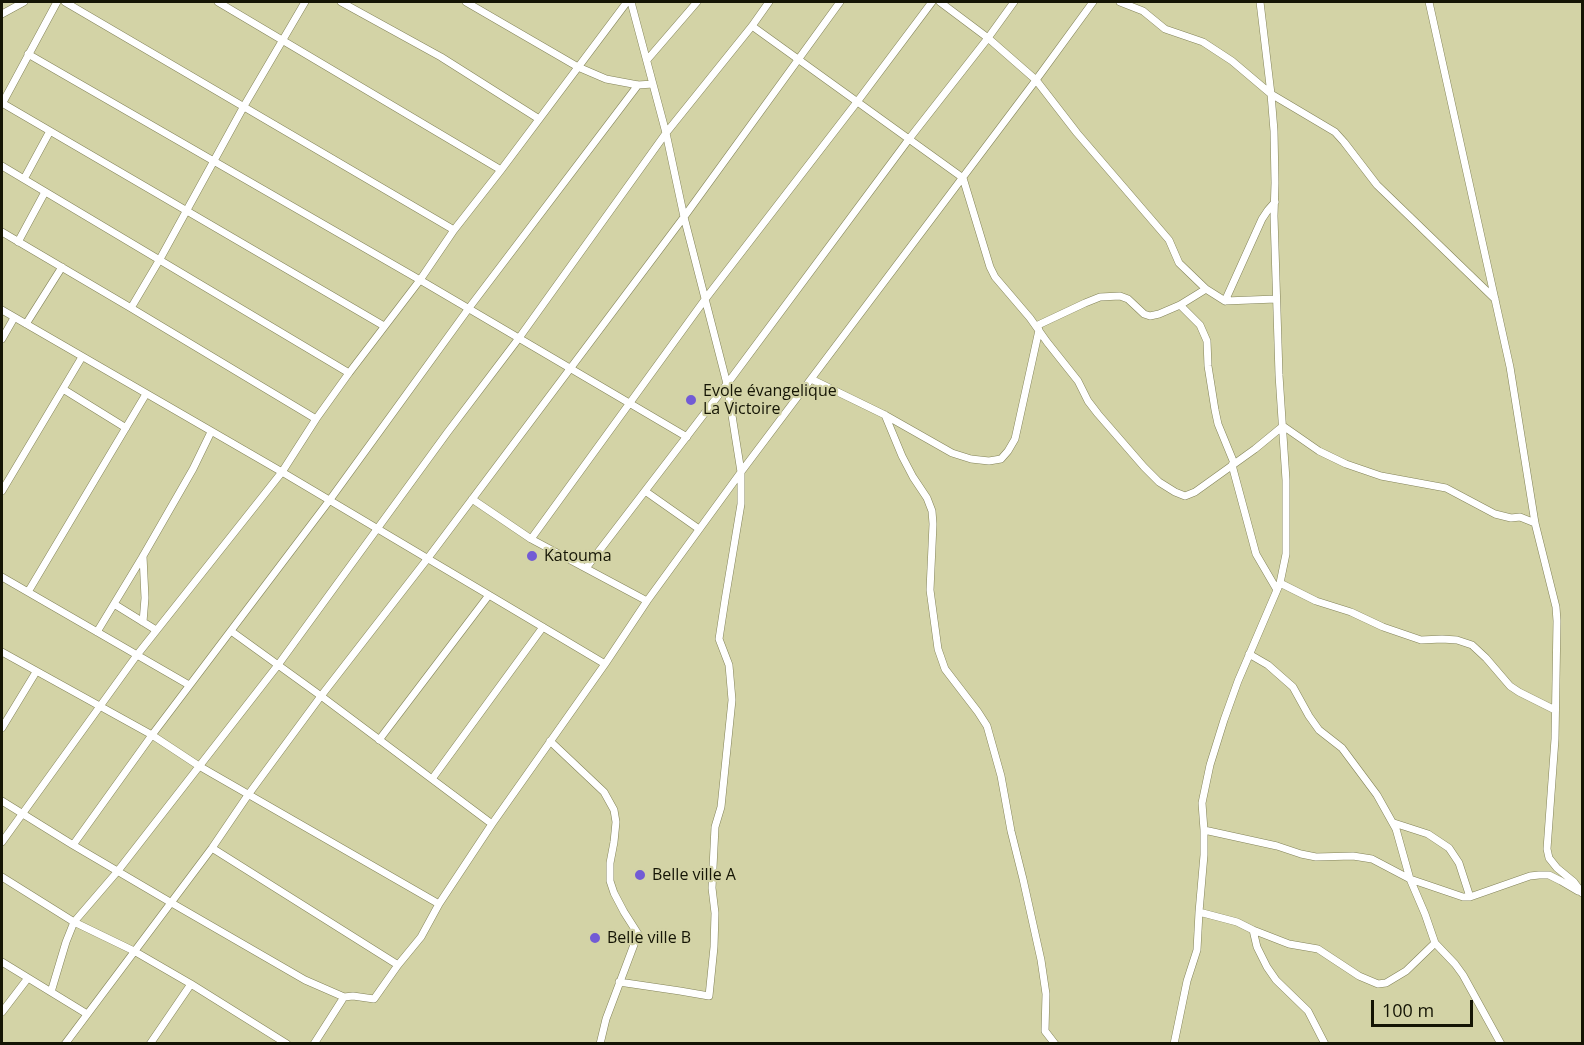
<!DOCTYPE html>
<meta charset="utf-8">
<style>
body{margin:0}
#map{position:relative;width:1584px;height:1045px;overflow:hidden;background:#d3d3a6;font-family:"Open Sans",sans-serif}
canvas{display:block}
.frame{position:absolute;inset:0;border:3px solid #151505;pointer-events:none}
.scale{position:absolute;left:1371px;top:1000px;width:102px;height:27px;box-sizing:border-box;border:3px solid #151505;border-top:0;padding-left:8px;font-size:18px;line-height:21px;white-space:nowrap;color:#151505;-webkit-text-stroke:4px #d3d3a6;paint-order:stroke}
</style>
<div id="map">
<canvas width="1584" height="1045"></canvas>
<div class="frame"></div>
<div class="scale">100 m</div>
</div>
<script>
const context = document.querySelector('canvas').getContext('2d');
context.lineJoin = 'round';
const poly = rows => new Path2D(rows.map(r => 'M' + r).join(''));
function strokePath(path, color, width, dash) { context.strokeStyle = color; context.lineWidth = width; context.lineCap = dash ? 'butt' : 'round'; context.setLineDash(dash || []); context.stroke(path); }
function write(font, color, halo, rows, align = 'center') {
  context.font = font + ' "Open Sans",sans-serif'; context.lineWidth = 4.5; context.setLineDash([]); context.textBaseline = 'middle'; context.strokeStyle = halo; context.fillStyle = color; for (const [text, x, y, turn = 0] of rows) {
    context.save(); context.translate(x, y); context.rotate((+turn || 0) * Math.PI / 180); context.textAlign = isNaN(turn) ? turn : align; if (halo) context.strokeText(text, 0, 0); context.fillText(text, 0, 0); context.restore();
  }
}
const minor = poly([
 [65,2,454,230],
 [218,2,501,170],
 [341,2,441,57,539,119],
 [466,2,578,67,606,79,638,85,653,84],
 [940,2,988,38,1036,80,1077,133,1169,240,1179,263,1206,289,1225,301,1276,299],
 [1120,2,1143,11,1165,29,1203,42,1232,61,1271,94,1335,132,1344,142,1377,185,1495,299],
 [1429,2,1510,367,1535,523,1556,607,1557,621,1555,739,1547,849,1549,858,1557,868,1574,882,1582,893],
 [2,14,24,2],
 [752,26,963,178,990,267,995,277,1030,318,1047,342,1078,381,1088,401,1098,414,1144,467,1159,482,1175,492,1185,496,1195,492,1255,449,1283,426,1319,451,1346,464,1381,476,1446,488,1495,514,1511,518,1520,517,1535,523],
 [28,54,420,280,687,437],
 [647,60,697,2],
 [2,103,384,326],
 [2,104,57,2],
 [2,166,349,373],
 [24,179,50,131],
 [2,232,131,308,316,419],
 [18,242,45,192],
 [1225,301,1262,219,1268,210,1275,202],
 [1180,305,1200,325,1207,341,1208,366,1215,410,1218,424,1234,463],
 [131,308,160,259,244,106,305,2],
 [2,310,282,472,605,664],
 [26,324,62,267],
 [1036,326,1085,303,1100,297,1120,296,1128,299,1144,314,1150,316,1159,314,1180,305,1206,289],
 [2,339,14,318],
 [811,379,885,415,952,453,971,459,989,461,1001,459,1008,451,1015,439,1039,330],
 [63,389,126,428],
 [885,415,902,456,913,477,927,498,932,511,933,524,930,590,938,649,945,669,978,712,987,726,1001,776,1011,831,1023,879,1041,960,1046,994,1045,1031,1055,1044],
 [1232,465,1256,554,1277,590],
 [2,491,82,357],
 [645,491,699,529],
 [472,499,531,539,647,601],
 [531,539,706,298,857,102,932,2],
 [143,556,145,598,143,622],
 [586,568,727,384,909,139,988,38,1014,2],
 [2,577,189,685],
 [1280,583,1316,601,1351,612,1383,627,1421,640,1442,639,1457,640,1472,645,1486,658,1510,686,1519,692,1555,710],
 [28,592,146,394],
 [114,604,156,630],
 [231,631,321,696,492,824],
 [97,632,143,556,193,469,211,432],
 [2,652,152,735,199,766,439,904],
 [1249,654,1268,665,1293,687,1309,716,1319,730,1342,748,1377,795,1396,829,1410,879,1425,914,1435,943,1455,964,1463,975,1501,1044],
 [2,728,36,672],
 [379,740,489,595],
 [550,741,604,792,614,810,616,822,614,842,610,863,610,881,614,893,624,912,638,934,606,1019,600,1044],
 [432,779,543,627],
 [2,801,73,845,170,902,305,980,344,997],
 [1394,823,1428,834,1449,848,1459,863,1470,897],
 [1204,830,1277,846,1301,854,1316,857,1353,856,1372,859,1410,879,1463,897,1470,897,1530,876,1539,875,1549,875,1561,881,1578,891],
 [2,842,137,655,282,472,316,419,349,373,420,280,454,230,501,170,627,2],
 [73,845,152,735,329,501,469,308,638,85],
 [212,848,398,965],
 [2,877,74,922,134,951,191,984,287,1044],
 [1199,912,1237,922,1253,930,1257,947,1267,967,1276,980,1308,1011,1325,1044],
 [1253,930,1289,944,1318,949,1359,976,1378,984,1386,983,1406,971,1435,943],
 [2,962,87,1014],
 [619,982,680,991,709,996,714,947,715,913,712,888,715,827,721,807,732,700,729,665,719,639,725,600,741,504,741,472,727,384,684,217,666,133,631,2],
 [51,992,66,942,74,922,117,872,278,665,447,433,519,338,666,133,752,26,769,2],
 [2,1012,28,978],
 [65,1044,212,848,248,795,321,696,428,558,684,217,840,2],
 [150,1044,191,984],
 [314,1044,344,997,353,996,374,999,398,965,421,937,439,904,492,824,605,664,647,601,741,472,1036,80,1093,2],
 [1174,1044,1187,981,1197,950,1199,912,1204,855,1204,830,1202,803,1210,765,1224,720,1238,681,1280,583,1286,554,1286,480,1279,375,1274,216,1275,183,1274,131,1271,94,1260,2]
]);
strokePath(minor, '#838359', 8);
strokePath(minor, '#fff', 7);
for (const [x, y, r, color] of [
 [691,400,6,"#725bd5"],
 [532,556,6,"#725bd5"],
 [640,875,6,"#725bd5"],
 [595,938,6,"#725bd5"]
]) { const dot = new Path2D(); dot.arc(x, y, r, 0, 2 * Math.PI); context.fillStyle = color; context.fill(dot); strokePath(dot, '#d3d3a6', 2); }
write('16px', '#151505', '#d3d3a6', [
 ["Evole évangelique",703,391],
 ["La Victoire",703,409],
 ["Katouma",544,556],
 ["Belle ville A",652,875],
 ["Belle ville B",607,938]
], 'left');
</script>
